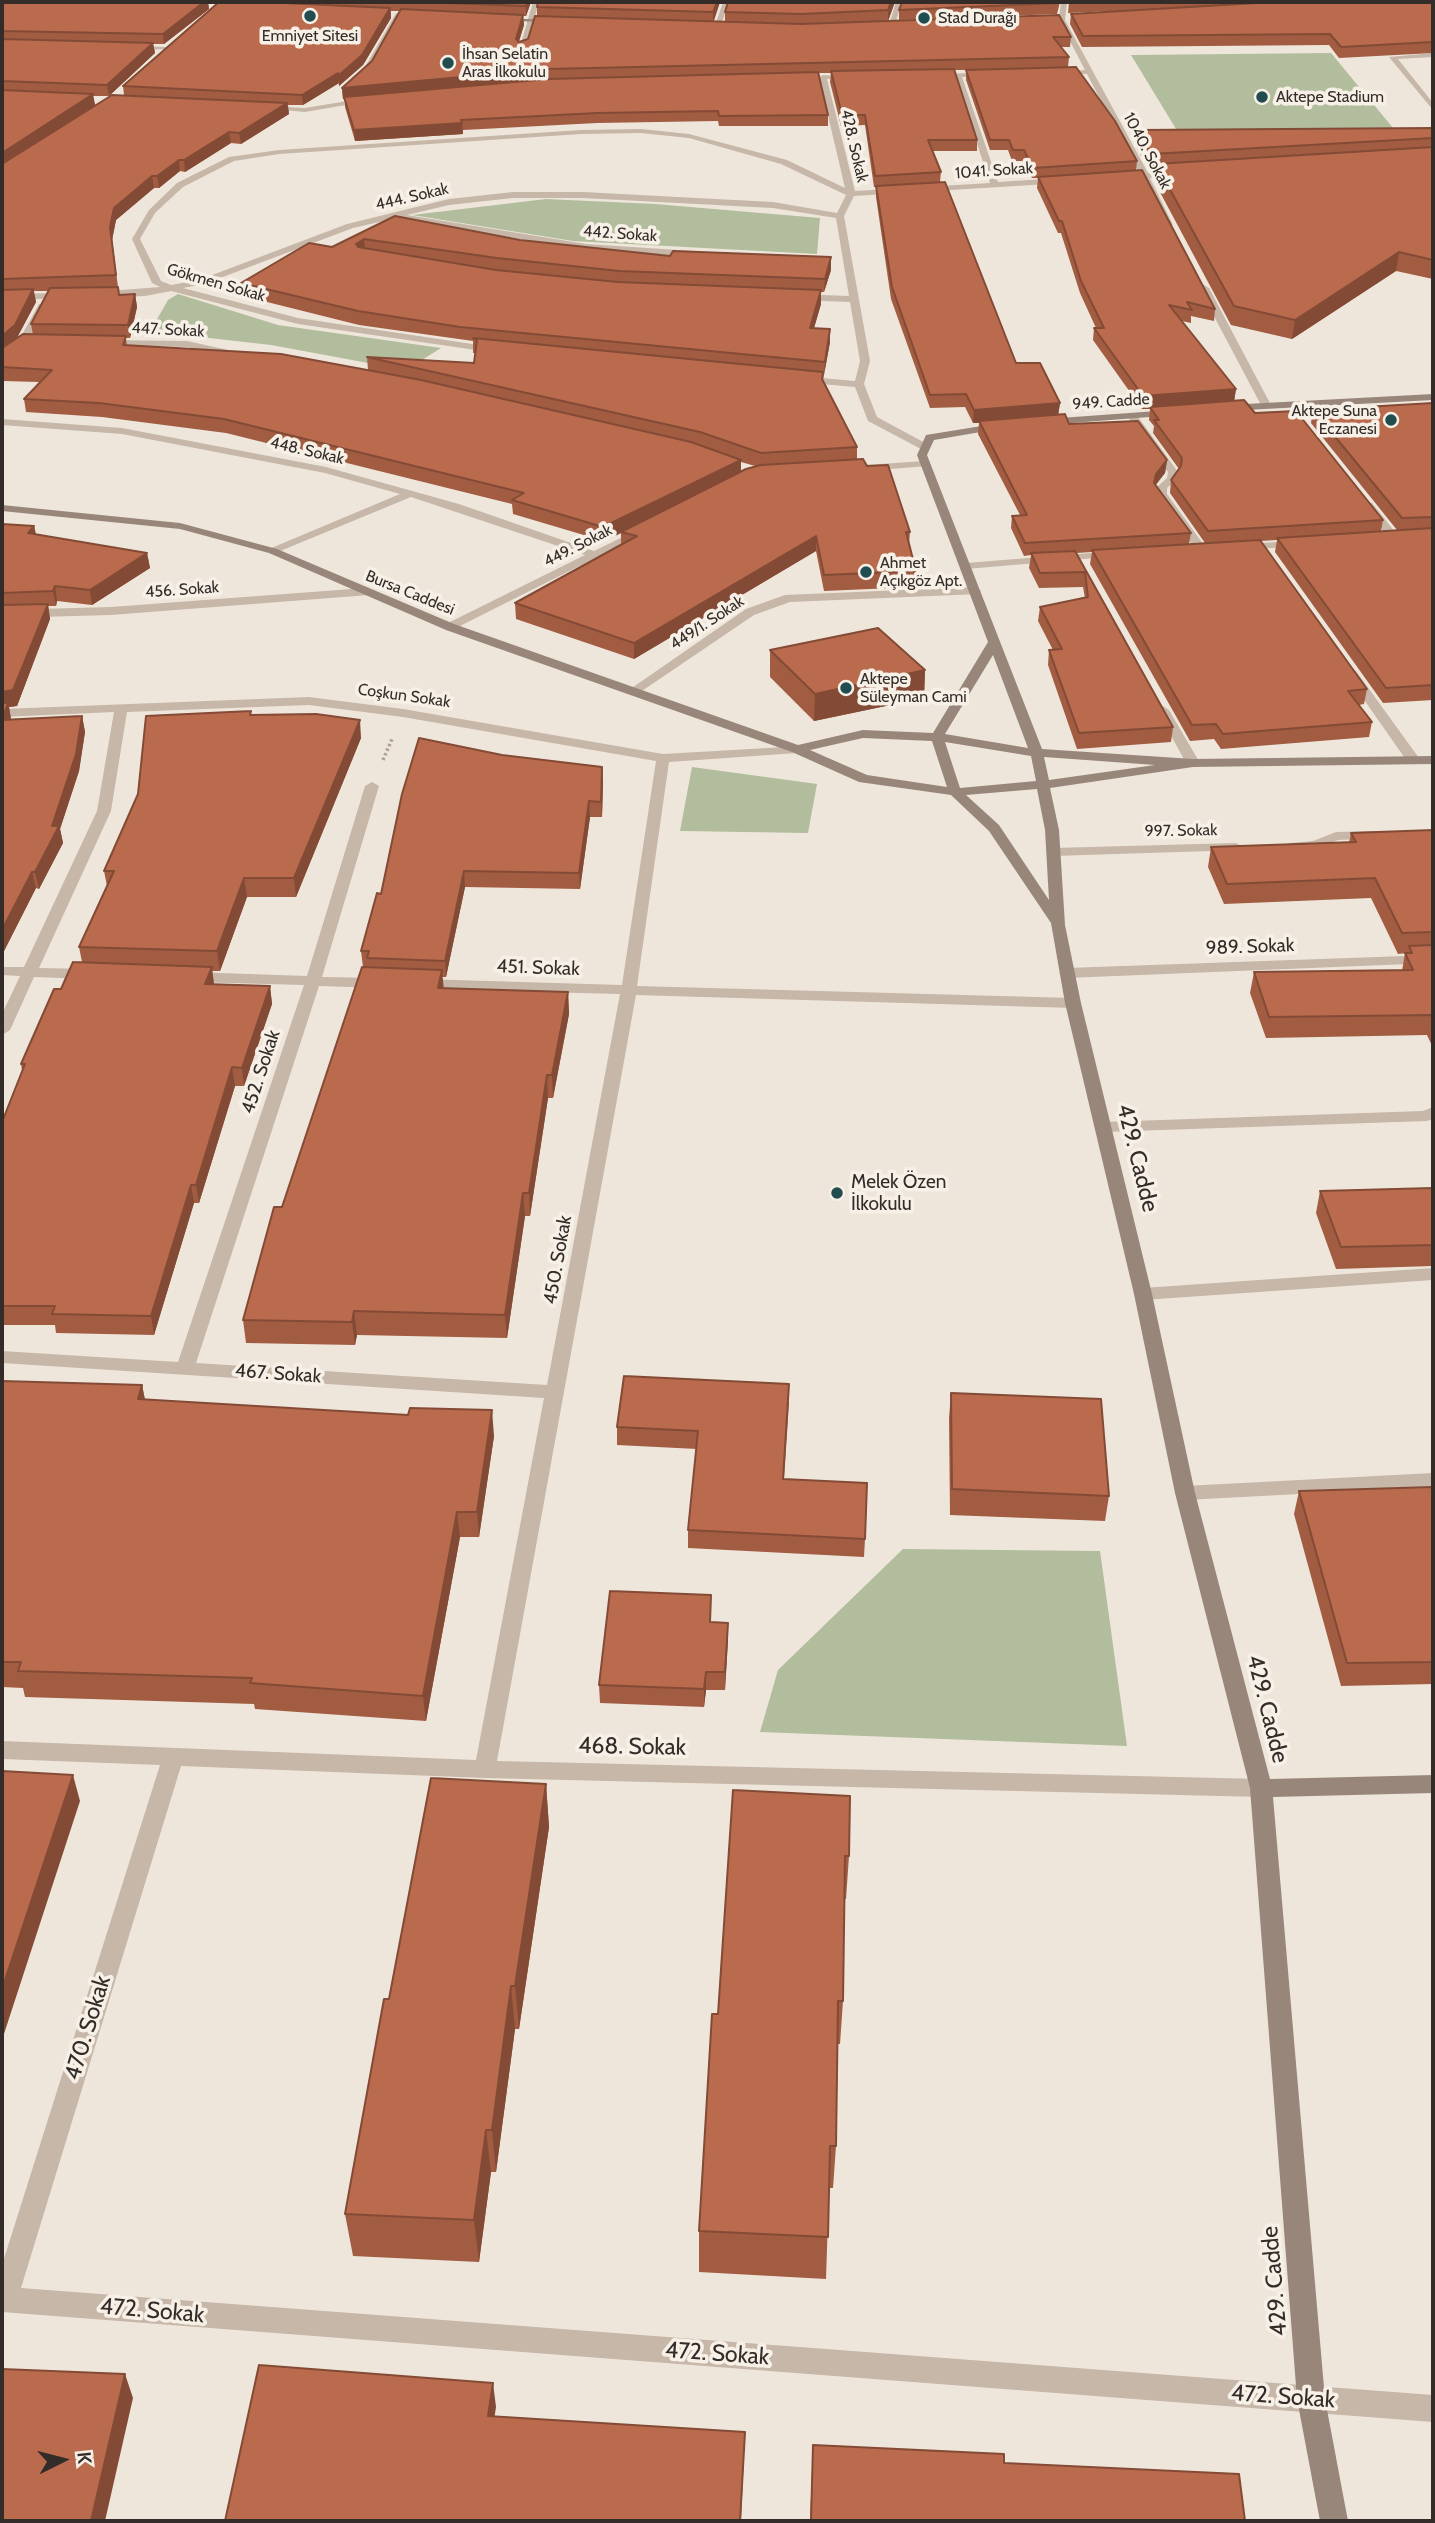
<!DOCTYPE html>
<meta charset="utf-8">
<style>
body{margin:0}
#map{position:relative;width:1435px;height:2523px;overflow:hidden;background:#efe6db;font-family:Cabin,sans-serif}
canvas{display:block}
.frame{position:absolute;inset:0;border:4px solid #342c28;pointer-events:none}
.north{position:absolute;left:28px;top:2425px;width:70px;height:70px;-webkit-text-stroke:5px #f7f0e7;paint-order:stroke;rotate:84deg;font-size:19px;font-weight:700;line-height:28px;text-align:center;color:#342c28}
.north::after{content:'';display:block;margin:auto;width:24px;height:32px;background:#342c28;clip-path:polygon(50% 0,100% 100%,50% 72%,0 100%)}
</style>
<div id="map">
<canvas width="1435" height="2523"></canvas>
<div class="frame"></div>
<div class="north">K</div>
</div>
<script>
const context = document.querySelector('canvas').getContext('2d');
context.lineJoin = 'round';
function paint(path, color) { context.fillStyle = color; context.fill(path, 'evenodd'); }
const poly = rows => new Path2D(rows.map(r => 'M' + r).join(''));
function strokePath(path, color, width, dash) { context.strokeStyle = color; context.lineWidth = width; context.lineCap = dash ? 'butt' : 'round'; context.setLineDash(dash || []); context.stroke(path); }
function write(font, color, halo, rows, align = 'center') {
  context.font = font + ' Cabin,sans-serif'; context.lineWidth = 7; context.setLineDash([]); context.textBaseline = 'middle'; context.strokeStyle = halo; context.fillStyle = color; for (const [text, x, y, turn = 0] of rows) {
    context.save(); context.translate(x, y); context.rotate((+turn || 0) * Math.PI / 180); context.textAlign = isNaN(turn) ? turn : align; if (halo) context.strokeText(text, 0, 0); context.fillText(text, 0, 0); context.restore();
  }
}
paint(poly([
 [1331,53,1403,140,1184,142,1131,55],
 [546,199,655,204,820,218,817,254,573,241,412,215],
 [178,294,278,325,441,348,406,370,271,345,183,335,148,335,168,300],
 [692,767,817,784,808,833,680,831],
 [903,1549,1100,1551,1127,1746,760,1732,778,1670]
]), '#b1bd9c');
strokePath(poly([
 [383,760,392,739]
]), '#b2a192', 3.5, [2.5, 2.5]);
paint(poly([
 [533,2,539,2,526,48,519,50,533,2],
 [723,2,729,2,720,28,714,29,723,2],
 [896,2,902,2,895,24,889,25,896,2],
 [1061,2,1067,2,1065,20,1148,173,1176,172,1180,174,1150,178,1173,225,1166,223,1142,178,1120,179,1116,177,1139,173,1087,74,1054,73,1085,70,1059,20,1061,2],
 [396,13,401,14,372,68,360,80,354,80,365,67,396,13],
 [132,46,167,47,171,49,129,50,132,46],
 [1433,53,1433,57,1398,59,1433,103,1433,110,1389,57,1433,53],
 [988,72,991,76,962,77,998,182,1061,178,1064,183,854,196,844,216,870,361,864,384,877,417,929,445,929,449,921,449,868,421,855,387,799,382,794,379,799,376,855,381,860,361,850,302,797,300,792,297,797,294,849,296,836,218,773,208,583,198,513,198,449,205,407,215,586,244,694,251,698,254,694,257,586,250,396,218,353,228,204,284,183,288,298,318,499,348,501,350,496,353,298,324,171,291,145,296,96,298,91,295,96,292,160,287,152,283,132,239,149,210,177,183,229,157,279,150,581,130,641,129,689,134,787,160,845,188,819,77,823,75,859,77,827,79,855,191,990,183,955,77,928,75,988,72],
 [641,133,689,138,781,164,846,195,837,213,773,202,583,192,513,192,449,199,347,224,199,280,171,285,161,281,140,239,155,213,183,187,234,161,279,154,581,134,641,133],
 [372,97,369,101,305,112,261,108,265,106,305,108,372,97],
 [1204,285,1209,288,1271,405,1270,407,1261,405,1199,288,1204,285],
 [68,293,73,296,71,298,2,300,2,294,68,293],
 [39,304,47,306,28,342,2,362,2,354,19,340,39,304],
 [103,340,187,341,251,355,246,358,187,347,100,345,98,343,103,340],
 [1128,414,1136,414,1178,472,1177,479,1167,488,1167,494,1206,548,1204,550,1196,550,1155,494,1157,487,1167,478,1168,472,1127,416,1128,414],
 [2,419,122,428,326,467,459,504,594,551,637,530,647,532,450,631,444,627,446,624,585,555,411,497,273,554,269,553,269,549,400,494,325,473,122,434,2,425,2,419],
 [924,461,929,464,928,466,865,471,860,468,865,465,924,461],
 [1364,503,1372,503,1399,537,1399,541,1391,541,1364,507,1364,503],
 [1297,541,1301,542,1301,546,1241,550,1235,547,1241,544,1297,541],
 [1115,551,1119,552,1119,556,966,569,960,566,966,563,1115,551],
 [975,587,981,591,979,594,790,602,754,615,636,695,626,692,746,609,785,595,975,587],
 [365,588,371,592,369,595,111,615,2,618,2,610,111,607,365,588],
 [1352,670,1356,671,1419,758,1419,764,1409,764,1346,674,1352,670],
 [309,697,403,709,663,754,802,746,804,749,797,753,669,762,637,986,1073,998,1081,1003,1073,1008,636,995,497,1761,1261,1779,1269,1782,1272,1788,1269,1794,1261,1797,485,1778,181,1766,21,2288,1433,2395,1433,2422,2,2312,2,2265,160,1765,2,1759,2,1741,476,1760,544,1398,2,1363,2,1351,178,1362,304,985,191,982,183,977,191,972,307,976,365,786,372,782,379,786,322,977,380,978,388,983,380,988,319,986,196,1363,547,1385,620,994,422,989,414,984,422,979,622,985,656,761,403,717,309,705,127,712,111,811,39,968,89,969,97,974,89,979,34,977,10,1030,2,1035,2,1014,20,976,2,975,2,967,24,967,97,811,114,712,2,717,2,709,309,697],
 [1163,706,1169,710,1200,763,1198,766,1193,767,1186,763,1157,710,1163,706],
 [1374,831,1379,832,1379,838,1338,840,1315,849,1295,850,1288,846,1290,843,1313,841,1336,832,1374,831],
 [1236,843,1243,847,1241,850,1054,856,1047,852,1054,848,1236,843],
 [1433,955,1433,963,1067,978,1059,973,1067,968,1433,955],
 [1433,1107,1433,1119,1427,1121,1103,1132,1095,1127,1103,1122,1423,1111,1433,1107],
 [1433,1268,1433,1280,1143,1300,1134,1294,1143,1288,1433,1268],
 [1433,1473,1433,1487,1185,1500,1178,1498,1175,1493,1178,1488,1185,1486,1433,1473]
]), '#c6b7a8');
paint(poly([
 [499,18,557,20,561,22,501,21,499,18],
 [1433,394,1433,400,1227,411,1222,408,1227,405,1433,394],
 [1171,410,1175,411,1175,415,1046,425,1041,422,1046,419,1171,410],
 [1000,423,1005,426,1004,428,934,440,927,455,1042,749,1193,759,1433,756,1433,764,1193,767,1050,788,1059,830,1065,925,1081,1003,1152,1294,1195,1493,1270,1779,1433,1775,1433,1793,1273,1797,1325,2399,1348,2521,1320,2521,1297,2399,1250,1788,1175,1493,1134,1294,1065,1003,1051,923,989,831,951,795,859,782,792,752,446,630,269,553,180,529,2,511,2,505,180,523,277,549,454,624,798,745,863,730,933,733,988,642,917,455,926,435,1000,423],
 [993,655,1028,748,945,734,993,655],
 [863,738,932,741,947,787,867,775,810,750,863,738],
 [945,742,1031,756,1036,781,960,788,945,742],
 [1044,757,1155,765,1049,780,1044,757],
 [1037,789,1045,830,1049,900,999,825,966,795,1037,789]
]), '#99867a');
paint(poly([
 [2,2,531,2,526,16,523,16,524,25,519,42,528,39,537,16,537,7,720,2,714,21,725,21,725,12,895,2,888,21,1071,37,1070,47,1061,47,1069,57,1068,67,1137,161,1136,171,1215,309,1214,321,1191,316,1191,323,1182,321,1236,389,1234,401,1255,413,1383,520,1381,531,1397,530,1311,423,1313,410,1433,403,1433,700,1383,703,1275,552,1277,540,1261,541,1367,689,1364,704,1359,705,1372,722,1369,737,1221,749,1214,739,1190,741,1090,564,1092,552,1076,553,1173,727,1171,742,1077,749,1048,665,1049,650,1053,650,1038,621,1040,607,1085,598,1083,587,1039,588,1029,568,1031,555,1024,556,1011,528,1012,516,1020,515,978,434,979,423,973,423,965,407,930,408,891,299,876,197,876,187,874,187,865,125,841,126,830,82,831,73,819,73,828,115,828,126,719,126,718,121,597,123,463,130,463,134,355,141,345,107,345,98,343,99,342,88,372,61,400,11,391,11,391,18,363,65,339,86,339,83,303,105,288,105,289,114,241,144,231,143,185,172,180,171,159,188,154,188,116,220,112,240,119,295,135,294,137,307,130,338,126,338,127,346,368,370,367,357,474,363,475,353,473,353,473,341,359,325,243,296,241,283,332,247,395,216,520,240,670,256,831,257,831,270,824,292,821,292,821,304,814,328,830,342,823,380,857,447,857,459,867,466,910,532,909,544,916,571,915,587,824,591,816,551,634,659,516,619,515,603,621,545,621,533,604,541,513,514,512,504,226,433,102,417,26,412,24,399,39,382,2,381],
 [208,3,217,3,123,86,124,95,95,105,93,96,109,96,155,53,153,44,164,44,209,9],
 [954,70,966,70,966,80,990,150,1008,150,1012,161,1023,161,1032,178,1038,178,1037,188,1058,233,1061,233,1080,293,1096,328,1094,328,1093,340,1142,409,1150,409,1149,420,1154,426,1153,433,1179,469,1171,480,1170,493,1205,543,1189,544,1191,533,1156,485,1165,473,1167,460,1069,424,1058,415,1060,403,1016,363,940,182,941,172,932,151,977,151,977,140],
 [34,291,48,291,31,324,33,335,16,339,36,302],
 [741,462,755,466,741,471],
 [1060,2,1057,14,899,20,899,10],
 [1069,2,1433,2,1433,53,1339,58,1329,45,1082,47,1070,24,1071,14,1111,11,1068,13],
 [1433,128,1433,279,1396,271,1292,339,1231,325,1154,181,1155,171,1150,171,1136,147,1138,130],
 [2,524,34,526,36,534,147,553,150,568,92,605,57,601,56,606,48,606,50,619,17,706,9,707,11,720,82,716,85,732,79,771,60,829,63,843,39,889,36,888,2,955],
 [770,650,925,670,924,698,814,721,770,677],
 [252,715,361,738,296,897,247,897,220,971,212,971,214,984,270,986,272,1004,244,1086,235,1086,199,1203,194,1203,154,1335,56,1333,55,1325,2,1325,2,1122,22,1070,21,1064,61,989,82,962,79,947,107,886,104,871],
 [502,755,602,767,603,782,602,817,590,817,580,889,465,887,446,977,442,977,443,988,568,992,569,1014,553,1098,548,1098,530,1216,525,1216,507,1338,357,1335,355,1345,246,1343,243,1320,282,1207,363,967,361,951,381,894],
 [1433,830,1433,1048,1427,1035,1266,1038,1250,993,1254,972,1402,971,1405,953,1407,953,1398,954,1371,898,1224,904,1208,867,1211,847,1349,843,1351,833],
 [1433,1188,1433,1266,1336,1269,1316,1213,1320,1191],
 [2,1381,142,1385,145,1400,494,1436,479,1537,460,1537,426,1721,255,1709,254,1704,25,1697,23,1688,2,1687],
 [951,1393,1109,1496,1105,1521,950,1515,949,1418],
 [789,1402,784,1479,865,1539,864,1557,688,1548,688,1530,697,1449,617,1445,617,1427],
 [1433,1487,1433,1684,1341,1686,1294,1514,1299,1491],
 [711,1595,711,1622,728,1623,725,1690,706,1690,704,1707,600,1703,599,1685],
 [546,1784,549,1827,519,2029,515,2029,496,2172,491,2172,479,2262,353,2256,345,2214,389,1999],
 [733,1790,849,1856,846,1899,844,1899,843,2001,840,2044,838,2044,836,2146,833,2188,829,2188,826,2279,699,2272,699,2231,718,2014],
 [813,2445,1245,2521,810,2521]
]), '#a15c42');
paint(poly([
 [204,2,208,2,209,9,164,44,163,34],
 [527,2,531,2,526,16,526,6],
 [717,2,720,2,713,22,713,12],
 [891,2,895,2,888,21,888,10],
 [390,8,391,18,363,65,339,86,338,76],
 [523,15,524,25,516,49,516,39],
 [153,43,155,53,109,96,107,85],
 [548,69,549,79,343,99,342,88],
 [338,73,339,83,303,105,302,95],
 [93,94,95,105,2,166,2,153],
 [287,103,289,114,241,144,239,133],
 [462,123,463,134,355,141,354,130],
 [229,132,231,143,185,172,184,160],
 [179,160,180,171,159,188,157,176],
 [152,176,154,188,116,220,112,240,118,288,110,227,114,208],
 [364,239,365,251,357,256,356,244],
 [1399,252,1396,271,1292,339,1295,320],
 [831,257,831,270,824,292,825,279],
 [33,289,36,302,17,338,2,351,2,336],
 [821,290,821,304,810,342,810,328],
 [135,294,137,307,130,338,128,325],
 [830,329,830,342,824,375,825,362],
 [1236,389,1234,402,1142,409,1143,396],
 [1060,403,1058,416,973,423,974,410],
 [741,460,741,474,621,532,621,533,604,541,603,527],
 [1167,460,1165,473,1154,486,1156,474],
 [34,526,37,541,28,533],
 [816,536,816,551,634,659,634,643],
 [147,553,150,568,92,605,90,590],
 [55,586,57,601,56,606,53,591],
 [48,604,50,619,17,706,9,707,11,719,2,723,2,692],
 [925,670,924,698,814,721,815,694],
 [82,716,85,732,79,771,60,829,63,843,39,889,35,872,52,826],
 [360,720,361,738,296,897,294,878],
 [602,767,603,782,602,817,601,802],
 [589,801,590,817,580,889,579,873],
 [464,871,465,887,446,977,445,961],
 [32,872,36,888,2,955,2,930],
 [244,878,247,897,220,971,217,951],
 [212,967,214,985,205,984],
 [442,970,444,991,438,988],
 [270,986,272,1004,244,1086,242,1068],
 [568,992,569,1014,553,1098,552,1075],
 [232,1067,235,1086,199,1203,196,1185],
 [547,1075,548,1098,530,1216,529,1193],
 [191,1185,194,1203,154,1335,151,1316],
 [523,1193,525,1216,507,1338,505,1315],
 [354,1311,357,1335,355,1345,352,1322],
 [142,1385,147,1410,138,1399],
 [492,1410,494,1436,479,1537,477,1512],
 [457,1512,460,1537,426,1721,423,1696],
 [728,1623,728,1641,725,1690,725,1672],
 [706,1672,706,1690,704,1707,704,1689],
 [73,1775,80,1801,2,2040,2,1989],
 [546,1784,549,1827,519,2029,515,1986],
 [511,1986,515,2029,496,2172,492,2130],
 [486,2130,491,2172,479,2262,474,2220],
 [125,2374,133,2398,105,2521,91,2521],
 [493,2383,496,2407,491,2440,488,2416],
 [745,2432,741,2521,740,2521]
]), '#834b36');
const building = poly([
 [2,2,204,2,163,34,2,31,2,2],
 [219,2,262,2,390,8,362,55,338,76,338,73,302,95,123,86,219,2],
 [421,2,527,2,526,6,421,2],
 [538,2,717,2,713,12,537,7,538,2],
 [728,2,891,2,888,10,801,14,725,12,728,2],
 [902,2,1058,2,1058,3,899,10,902,2],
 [1069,2,1099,2,1069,3,1069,2],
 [1274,2,1433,2,1433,42,1341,47,1330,34,1083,36,1071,14,1274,2],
 [401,9,523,15,516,39,519,42,528,39,535,16,801,24,1059,15,1071,37,1053,37,1069,57,548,69,342,88,372,61,401,9],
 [2,39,153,43,107,85,2,81,2,39],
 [1076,67,1115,121,1137,161,1033,168,1024,150,1013,150,1009,140,990,140,966,70,1076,67],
 [954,69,977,140,928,140,941,172,875,176,865,115,842,115,831,71,954,69],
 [818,72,828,115,719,116,718,111,597,113,461,120,462,123,354,130,344,97,549,79,818,72],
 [2,90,93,94,2,153,2,90],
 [112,95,287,103,239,133,229,132,184,160,179,160,157,176,152,176,114,208,110,227,116,275,2,279,2,164,112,95],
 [1433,128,1433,138,1151,154,1138,130,1433,128],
 [1433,147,1433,260,1399,252,1295,320,1234,306,1156,164,1433,147],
 [1142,170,1215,309,1187,302,1192,310,1169,305,1236,389,1143,396,1094,328,1104,328,1081,281,1062,221,1059,221,1038,177,1142,170],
 [945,182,1016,363,1040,363,1060,403,974,410,966,394,930,395,892,287,876,186,945,182],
 [395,216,520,240,670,256,673,251,831,257,825,279,619,271,497,258,364,239,356,244,358,247,496,270,618,282,821,290,810,328,830,329,825,362,460,327,358,311,241,283,309,243,332,247,395,216],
 [118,287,119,295,135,294,128,325,31,324,50,288,118,287],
 [33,289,15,325,2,336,2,290,33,289],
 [23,334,126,336,123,345,281,354,421,380,691,442,741,460,603,527,512,500,524,493,224,419,99,403,24,399,52,370,2,367,2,348,23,334],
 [473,338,823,372,822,379,857,447,761,453,700,432,367,357,474,363,477,340,473,338],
 [1244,400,1255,413,1296,411,1383,520,1208,531,1171,480,1181,466,1182,458,1154,420,1159,420,1150,407,1244,400],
 [1433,403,1433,517,1402,518,1313,410,1433,403],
 [1065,414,1069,424,1138,421,1167,460,1156,474,1154,483,1191,533,1025,543,1012,516,1027,515,979,421,1065,414],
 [863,459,867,466,888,465,910,532,906,532,916,571,824,575,816,536,634,643,515,603,637,536,621,532,746,469,761,465,863,459],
 [2,524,34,526,28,533,147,553,90,590,55,586,53,591,2,593,2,524],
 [1433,528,1433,685,1386,688,1277,538,1433,528],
 [1260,540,1367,689,1348,691,1372,722,1223,734,1216,724,1192,725,1092,550,1260,540],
 [1075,551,1173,727,1079,733,1049,650,1062,649,1040,607,1088,597,1085,572,1040,573,1031,553,1075,551],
 [48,604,13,690,2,692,2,605,48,604],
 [878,628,925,670,815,694,770,650,878,628],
 [2,703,8,703,2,719,2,703],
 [251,711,250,715,316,714,360,720,294,878,244,878,217,951,79,947,114,871,104,871,138,794,146,716,251,711],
 [82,716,76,754,52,826,59,826,35,872,32,872,2,930,2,720,82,716],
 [419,738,502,755,602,767,601,802,589,801,579,873,464,871,445,961,367,958,369,951,361,951,377,893,381,894,402,794,419,738],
 [1433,830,1433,932,1402,933,1375,878,1227,884,1211,847,1356,842,1351,833,1433,830],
 [1433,945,1433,1017,1432,1015,1269,1017,1254,972,1413,970,1405,953,1412,953,1409,946,1433,945],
 [73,962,212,967,205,984,270,986,242,1068,232,1067,196,1185,191,1185,151,1316,52,1314,55,1306,2,1306,2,1122,25,1064,21,1064,54,989,61,989,73,962],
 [362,967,442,970,438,988,568,992,552,1075,547,1075,529,1193,523,1193,505,1315,354,1311,352,1322,243,1320,274,1207,282,1207,362,967],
 [1433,1188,1433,1245,1341,1247,1320,1191,1433,1188],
 [624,1376,789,1384,783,1479,867,1483,865,1539,688,1530,698,1431,617,1427,624,1376],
 [2,1381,142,1385,138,1399,408,1415,410,1408,492,1410,477,1512,457,1512,423,1696,250,1683,252,1678,18,1671,21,1662,2,1662,2,1381],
 [951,1393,1101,1399,1109,1496,952,1489,951,1393],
 [1433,1487,1433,1662,1347,1663,1299,1491,1433,1487],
 [610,1591,711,1595,710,1622,728,1623,725,1672,706,1672,704,1689,599,1685,610,1591],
 [2,1771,73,1775,2,1989,2,1771],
 [431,1778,546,1784,515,1986,511,1986,492,2130,486,2130,474,2220,345,2214,384,1999,389,1999,431,1778],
 [733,1790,850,1796,849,1856,845,1856,843,2001,838,2001,836,2146,830,2146,828,2237,699,2231,712,2014,718,2014,733,1790],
 [259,2365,493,2383,488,2416,745,2432,740,2521,225,2521,259,2365],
 [2,2369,125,2374,91,2521,2,2521,2,2369],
 [813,2445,1004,2454,1004,2463,1239,2474,1245,2521,811,2521,813,2445]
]);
paint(building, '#bb6b4d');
strokePath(building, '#834b36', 2);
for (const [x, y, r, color] of [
 [310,16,7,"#214d51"],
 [924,18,7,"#214d51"],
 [448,63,7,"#214d51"],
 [1262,97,7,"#214d51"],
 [1391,420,7,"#214d51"],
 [866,572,7,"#214d51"],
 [846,688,7,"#214d51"],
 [837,1193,7,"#214d51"]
]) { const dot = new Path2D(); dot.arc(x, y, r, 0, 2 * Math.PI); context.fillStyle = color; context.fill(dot); strokePath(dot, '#f7f0e7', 2.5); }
write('16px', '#342c28', '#f7f0e7', [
 ["Stad Durağı",938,18],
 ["Emniyet Sitesi",310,36,"center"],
 ["İhsan Selatin",462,54],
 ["Aras İlkokulu",462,72],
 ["Aktepe Stadium",1276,97],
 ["Aktepe Suna",1377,411,"right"],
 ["Eczanesi",1377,429,"right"],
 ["Ahmet",880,563],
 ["Açıkgöz Apt.",880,581],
 ["Aktepe",860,679],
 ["Süleyman Cami",860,697]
], 'left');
write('16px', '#342c28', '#f7f0e7', [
 ["428. Sokak",854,146,77],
 ["1040. Sokak",1147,151,62],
 ["1041. Sokak",994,171,-4],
 ["444. Sokak",412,197,-13],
 ["442. Sokak",620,234,4],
 ["Gökmen Sokak",216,283,16],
 ["447. Sokak",168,330,3],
 ["949. Cadde",1111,402,-4],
 ["448. Sokak",307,451,13],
 ["449. Sokak",578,546,-27],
 ["456. Sokak",182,590,-4],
 ["Bursa Caddesi",410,593,22],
 ["449/1. Sokak",707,623,-33],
 ["Coşkun Sokak",404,696,8],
 ["997. Sokak",1181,831,-1]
]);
write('19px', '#342c28', '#f7f0e7', [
 ["989. Sokak",1250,947,-2],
 ["451. Sokak",538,968,2],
 ["452. Sokak",261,1072,-72],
 ["450. Sokak",558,1260,-80],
 ["467. Sokak",278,1374,4]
]);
write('19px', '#342c28', '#f7f0e7', [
 ["Melek Özen",851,1182],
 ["İlkokulu",851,1204]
], 'left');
write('23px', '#342c28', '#f7f0e7', [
 ["429. Cadde",1137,1158,76],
 ["429. Cadde",1267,1709,76],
 ["468. Sokak",632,1747,1],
 ["470. Sokak",88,2028,-73],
 ["429. Cadde",1275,2281,-95],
 ["472. Sokak",152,2311,5],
 ["472. Sokak",717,2354,4],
 ["472. Sokak",1283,2397,4]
]);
</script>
